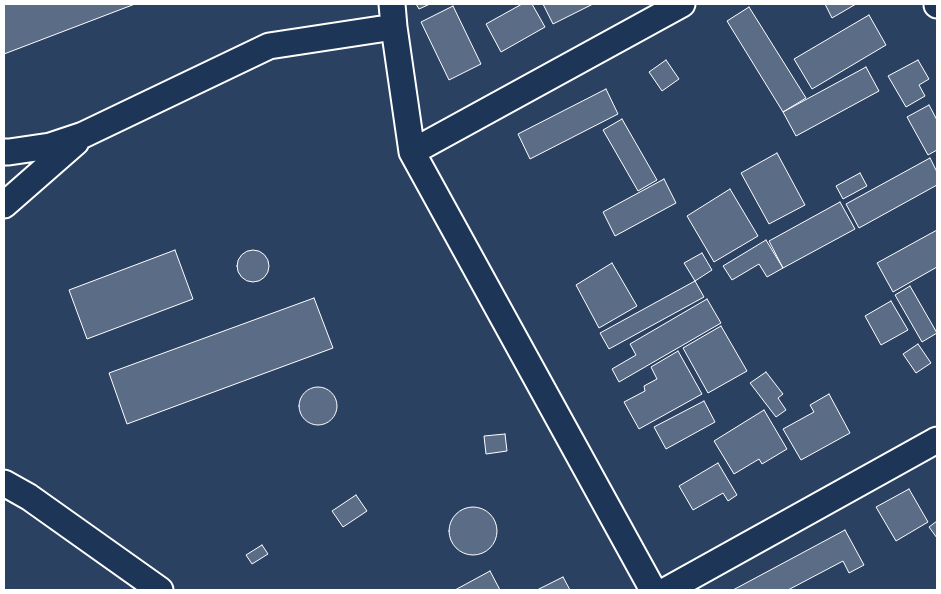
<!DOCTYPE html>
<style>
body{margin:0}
#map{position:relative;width:941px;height:594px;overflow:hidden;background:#2a4161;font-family:"Balsamiq Sans",sans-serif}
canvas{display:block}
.frame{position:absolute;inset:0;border:5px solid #fff;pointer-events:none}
</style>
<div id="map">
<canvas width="941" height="594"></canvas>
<div class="frame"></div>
</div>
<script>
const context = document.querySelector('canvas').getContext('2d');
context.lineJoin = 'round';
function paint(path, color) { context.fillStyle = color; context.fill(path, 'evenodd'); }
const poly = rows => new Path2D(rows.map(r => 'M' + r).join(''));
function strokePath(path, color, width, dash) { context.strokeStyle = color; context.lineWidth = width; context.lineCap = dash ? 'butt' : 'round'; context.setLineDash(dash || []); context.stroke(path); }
const building = poly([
 [4,4,135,4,4,54,4,4],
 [416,4,430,4,419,9,416,4],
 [522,4,532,4,545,27,501,52,486,24,522,4],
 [543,4,593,4,553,24,543,4],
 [825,4,856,4,832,18,825,4],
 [453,6,481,64,449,80,421,22,453,6],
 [749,7,806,98,783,112,727,21,749,7],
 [869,15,886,45,812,89,794,59,869,15],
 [666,60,679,79,662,91,649,72,666,60],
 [918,60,929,79,919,85,925,96,906,107,888,76,918,60],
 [866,67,879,91,796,136,783,112,866,67],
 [606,89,618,114,530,159,518,134,606,89],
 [929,105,937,120,937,150,928,155,907,117,929,105],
 [622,119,657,180,638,191,603,130,622,119],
 [777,153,805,205,769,224,741,173,777,153],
 [930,158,937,172,937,185,859,228,846,204,930,158],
 [860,173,867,186,843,199,836,186,860,173],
 [664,179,676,203,615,236,603,212,664,179],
 [730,189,758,236,714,262,687,216,730,189],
 [840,202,855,229,783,268,769,241,840,202],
 [937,230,937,267,893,292,877,263,937,230],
 [766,240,783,268,767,277,759,264,732,280,723,266,766,240],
 '237 266a16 16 0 1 1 32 0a16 16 0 1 1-32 0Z',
 [175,250,193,299,87,339,69,290,175,250],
 [702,253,712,270,695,281,684,263,702,253],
 [612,263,637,306,599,328,576,285,612,263],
 [695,281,704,297,609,349,600,333,695,281],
 [910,286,937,333,922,342,895,295,910,286],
 [314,298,333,348,127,424,109,373,314,298],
 [707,299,721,323,619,382,612,369,636,355,630,344,707,299],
 [891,301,908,330,881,345,865,316,891,301],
 [721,326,747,371,708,393,683,348,721,326],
 [918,344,931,363,916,373,903,354,918,344],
 [678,351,702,394,639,429,624,402,645,391,644,386,657,379,651,367,678,351],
 [766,372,783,394,778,398,786,410,776,417,750,383,766,372],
 '299 406a19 19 0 1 1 38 0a19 19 0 1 1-38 0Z',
 [829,394,850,433,801,460,783,429,814,412,810,405,829,394],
 [704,401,715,422,666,449,654,427,704,401],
 [764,410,787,449,762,464,759,459,734,474,714,441,764,410],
 [505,434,507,451,486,454,484,436,505,434],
 [718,463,737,495,728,501,723,493,693,510,679,486,718,463],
 [909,489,928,522,896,541,876,507,909,489],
 [356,495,367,511,343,527,332,511,356,495],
 '449 531a24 24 0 1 1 48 0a24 24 0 1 1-48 0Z',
 [937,521,937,538,929,527,937,521],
 [845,530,864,565,849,573,843,561,788,590,733,590,845,530],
 [262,545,268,554,252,564,246,555,262,545],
 [490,571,500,590,455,590,490,571],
 [563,577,570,590,537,590,563,577]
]);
paint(building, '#5b6c86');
strokePath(building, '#fff', 1);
const minor = poly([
 [392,4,394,27,412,152,653,590],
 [937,4,937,5],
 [4,152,9,152,50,146,83,135,269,46,394,27],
 [412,152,682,4],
 [4,205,76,142],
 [4,483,29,497,160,590],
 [667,590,937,440]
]);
strokePath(minor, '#fff', 29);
strokePath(minor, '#1d3557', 25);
</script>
